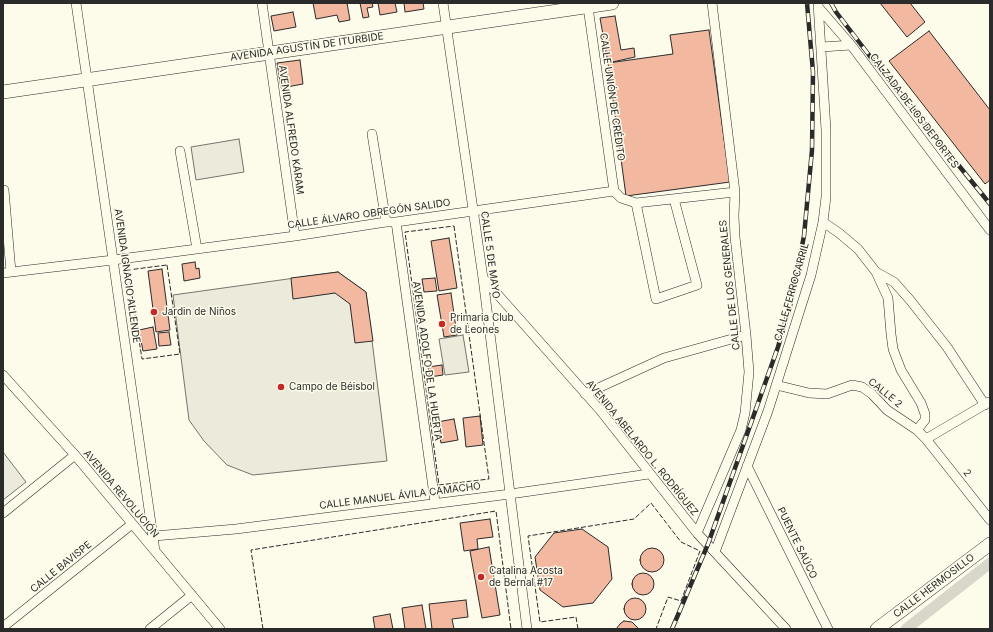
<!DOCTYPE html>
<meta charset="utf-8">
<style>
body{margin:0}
#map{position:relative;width:993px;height:632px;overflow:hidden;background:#fdfbea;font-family:Inter,sans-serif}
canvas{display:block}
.frame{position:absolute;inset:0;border:4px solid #2b2b2b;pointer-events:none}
</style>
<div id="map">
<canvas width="993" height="632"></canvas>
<div class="frame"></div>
</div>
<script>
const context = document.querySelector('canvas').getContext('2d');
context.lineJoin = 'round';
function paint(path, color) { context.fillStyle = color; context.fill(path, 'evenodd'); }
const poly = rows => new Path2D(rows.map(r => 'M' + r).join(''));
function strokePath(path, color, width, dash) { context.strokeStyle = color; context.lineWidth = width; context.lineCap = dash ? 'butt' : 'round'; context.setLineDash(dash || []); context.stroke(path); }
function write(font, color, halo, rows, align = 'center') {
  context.font = font + ' Inter,sans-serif'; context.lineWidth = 3; context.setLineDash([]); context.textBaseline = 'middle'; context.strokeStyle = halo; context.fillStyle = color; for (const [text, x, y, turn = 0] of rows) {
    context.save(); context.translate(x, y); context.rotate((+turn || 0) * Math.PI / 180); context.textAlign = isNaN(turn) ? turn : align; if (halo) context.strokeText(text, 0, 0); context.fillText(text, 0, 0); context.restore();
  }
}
const green = poly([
 [239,139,244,172,196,180,191,147,239,139],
 [338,272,366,292,387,461,253,475,227,465,204,441,189,420,173,295,338,272],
 [463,335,469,372,445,375,439,339,463,335],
 [3,452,26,482,3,500,3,452]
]);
paint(green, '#ecebdb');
strokePath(green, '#74746e', 1);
strokePath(poly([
 [906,629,990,563]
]), '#d8d7c9', 11);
const building = poly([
 [313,3,347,3,350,20,339,22,337,15,316,19,313,3],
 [360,3,372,3,373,7,367,8,369,17,363,18,360,3],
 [378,3,395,3,397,12,380,15,378,3],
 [404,3,423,3,424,9,405,12,404,3],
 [880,3,910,3,925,22,907,37,880,3],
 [293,12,296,27,274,31,271,16,293,12],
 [615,16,621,50,634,48,635,57,608,63,600,18,615,16],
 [709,30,730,182,626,196,608,63,673,54,670,35,709,30],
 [929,31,990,110,990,180,985,184,889,61,929,31],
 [300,60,303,84,281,88,277,63,300,60],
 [449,238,457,288,439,291,431,241,449,238],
 [195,262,196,269,199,268,200,278,184,281,182,264,195,262],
 [162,269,170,330,156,332,148,271,162,269],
 [338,272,366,292,373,341,355,343,350,304,335,293,293,299,291,278,338,272],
 [435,278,437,291,424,292,422,279,435,278],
 [451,293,457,335,444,337,437,295,451,293],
 [153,327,157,349,143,351,139,330,153,327],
 [169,332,171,345,159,346,158,333,169,332],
 [442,365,443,375,430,377,428,367,442,365],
 [480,416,483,445,466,447,463,418,480,416],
 [454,419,458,440,441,443,437,422,454,419],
 [490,519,493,537,477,539,478,549,464,551,460,523,490,519],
 [582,529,608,547,612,579,593,603,563,607,540,590,535,557,554,533,582,529],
 [489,547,500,615,482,618,470,551,489,547],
 '640 560a12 12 0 1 1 24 0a12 12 0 1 1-24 0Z',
 '632 584a11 11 0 1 1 22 0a11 11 0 1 1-22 0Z',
 '624 609a11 11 0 1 1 22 0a11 11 0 1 1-22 0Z',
 [466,600,468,617,452,619,454,629,432,629,429,604,466,600],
 [422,605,426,629,405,629,402,608,422,605],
 [390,614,393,629,375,629,373,617,390,614],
 [624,621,632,622,639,629,616,629,621,623,624,621]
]);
paint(building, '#f2b8a0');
strokePath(building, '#2b2b2b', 1);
const street = poly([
 [76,3,155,551],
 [262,3,295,236],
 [443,3,483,278,527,629],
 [588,7,614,191],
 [818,7,851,45,990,230],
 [822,47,851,45],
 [372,134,386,222],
 [180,151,197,249],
 [4,190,11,272],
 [614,191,621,198,636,203,735,192],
 [636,203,656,299,697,285,674,199],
 [396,222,435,502],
 [823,222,839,233,858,249,876,272,894,282,910,300,947,347,985,405],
 [876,272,888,298,891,334,893,349,901,370,921,403,925,414,925,420,917,430],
 [3,273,113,260,295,236,386,222,396,222,614,191],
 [483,278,600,410,697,533,786,629],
 [3,375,75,455,220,629],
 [776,385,809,393,827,394,852,385,862,387,872,394,887,410,917,430,926,439,990,520],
 [585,394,664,358,746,335],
 [926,439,989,402],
 [747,466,828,629],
 [3,513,75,455],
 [697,533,741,430,745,413,749,372,746,335,735,237,734,216,735,192,712,3],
 [154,536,236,529,510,494,649,474],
 [715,552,768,411,811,275,823,222,826,197,826,130,818,3],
 [3,627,132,524],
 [150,629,192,595]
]);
const secondary = poly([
 [3,92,612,3],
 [877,629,990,544]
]);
strokePath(street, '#2b2b2b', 10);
strokePath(secondary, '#2b2b2b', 14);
strokePath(street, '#fdfbea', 9);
strokePath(secondary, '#fdfbea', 13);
const rail = poly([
 [831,3,836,12,869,55,990,204],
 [672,629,708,544,778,347,790,306,804,236,812,150,813,72,807,3]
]);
strokePath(rail, '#2b2b2b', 4.5);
strokePath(rail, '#fdfbea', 3, [9]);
strokePath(poly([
 [454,226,489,479,439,485,405,232,454,226],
 [167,265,180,354,142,359,128,270,167,265],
 [263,629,251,550,496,511,511,629],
 [578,629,576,617,540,622,528,536,634,519,651,503,681,542,700,551,681,601,668,597,656,629]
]), '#2b2b2b', 1, [5, 2]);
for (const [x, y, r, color] of [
 [154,312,4,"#c62828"],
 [442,324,4,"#c62828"],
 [281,387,4,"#c62828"],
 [481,577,4,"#c62828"]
]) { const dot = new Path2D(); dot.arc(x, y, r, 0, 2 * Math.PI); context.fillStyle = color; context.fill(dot); strokePath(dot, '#fdfbea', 1.5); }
write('10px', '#2b2b2b', '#fdfbea', [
 ["AVENIDA AGUSTÍN DE ITURBIDE",307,47,-8],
 ["CALLE UNIÓN DE CRÉDITO",612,97,82],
 ["CALZADA DE LOS DEPORTES",914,111,53],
 ["AVENIDA ALFREDO KÁRAM",291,130,82],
 ["CALLE ÁLVARO OBREGÓN SALIDO",369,214,-8],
 ["CALLE 5 DE MAYO",490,255,82],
 ["AVENIDA IGNACIO ALLENDE",127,276,82],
 ["CALLE DE LOS GENERALES",730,285,-96],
 ["CALLE FERROCARRIL",792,292,-74],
 ["AVENIDA ADOLFO DE LA HUERTA",427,361,82],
 ["CALLE 2",885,393,39],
 ["AVENIDA ABELARDO L. RODRÍGUEZ",642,448,51],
 ["2",967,473,52],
 ["AVENIDA REVOLUCIÓN",121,494,50],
 ["CALLE MANUEL ÁVILA CAMACHO",400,496,-7],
 ["PUENTE SAÚCO",797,543,64],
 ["CALLE BAVISPE",61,567,-39],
 ["CALLE HERMOSILLO",934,586,-37]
]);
write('10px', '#2b2b2b', '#fdfbea', [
 ["Jardin de Niños",162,312],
 ["Primaria Club",450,318],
 ["de Leones",450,330],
 ["Campo de Béisbol",289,387],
 ["Catalina Acosta",489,571],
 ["de Bernal #17",489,583]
], 'left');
</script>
